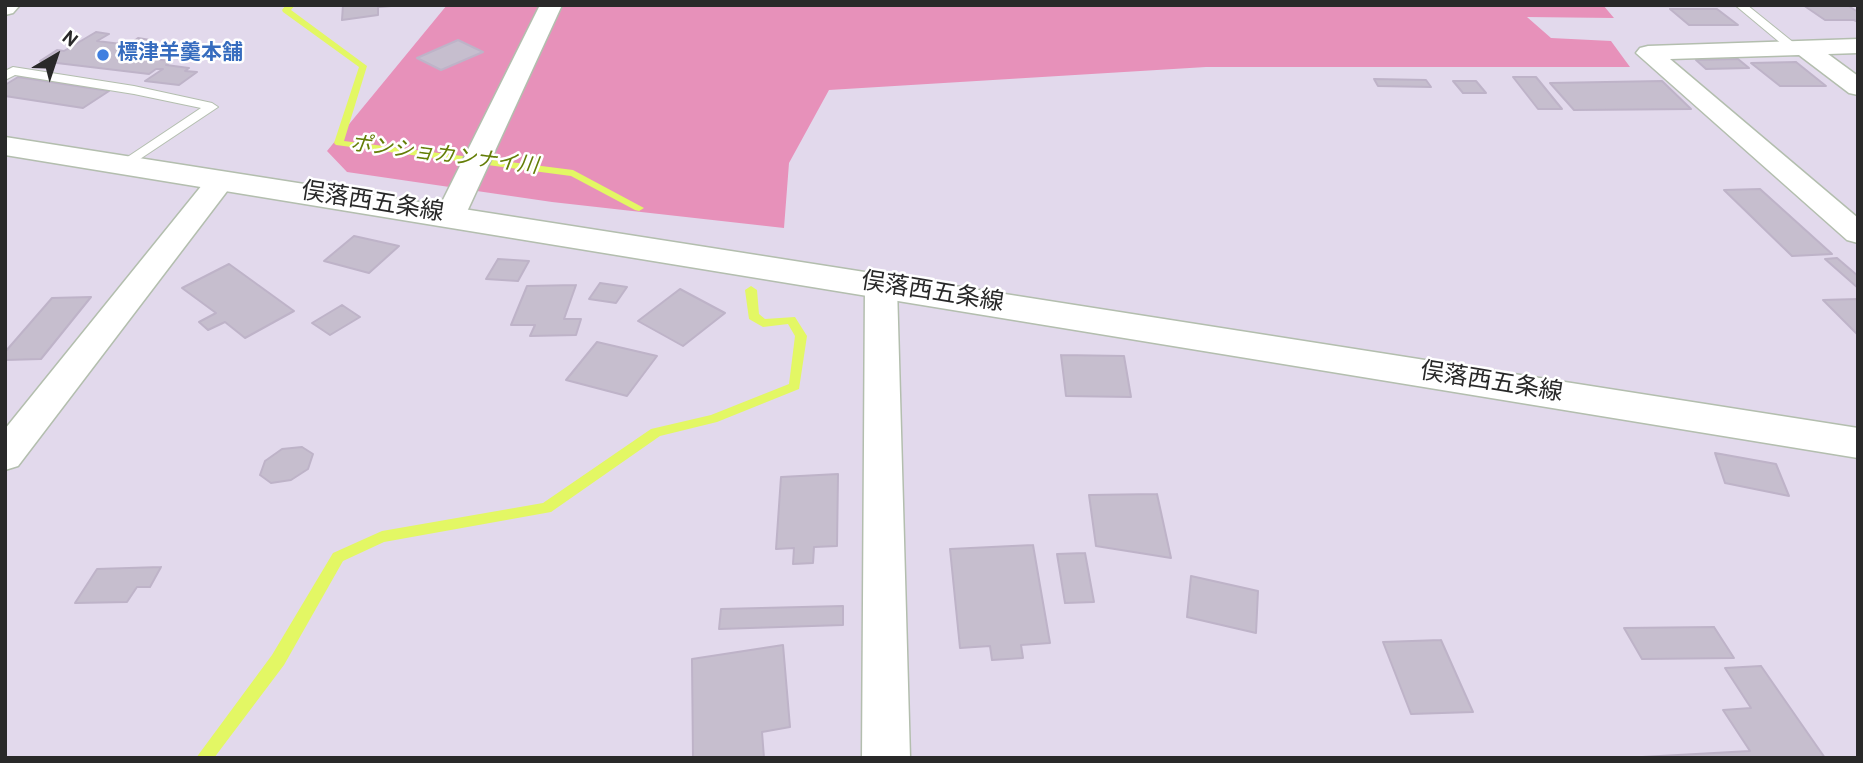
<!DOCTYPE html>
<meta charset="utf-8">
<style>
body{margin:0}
#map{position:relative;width:1863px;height:763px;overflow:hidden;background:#e2d9ec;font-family:Overpass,sans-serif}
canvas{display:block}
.frame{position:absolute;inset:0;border:7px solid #292929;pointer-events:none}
.north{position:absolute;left:21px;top:21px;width:70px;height:70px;-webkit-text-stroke:5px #fff;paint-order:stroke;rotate:39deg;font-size:19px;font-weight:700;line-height:28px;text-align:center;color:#292929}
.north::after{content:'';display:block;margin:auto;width:24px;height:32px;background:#292929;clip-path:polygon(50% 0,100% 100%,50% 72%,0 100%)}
</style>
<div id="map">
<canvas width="1863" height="763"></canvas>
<div class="frame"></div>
<div class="north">N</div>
</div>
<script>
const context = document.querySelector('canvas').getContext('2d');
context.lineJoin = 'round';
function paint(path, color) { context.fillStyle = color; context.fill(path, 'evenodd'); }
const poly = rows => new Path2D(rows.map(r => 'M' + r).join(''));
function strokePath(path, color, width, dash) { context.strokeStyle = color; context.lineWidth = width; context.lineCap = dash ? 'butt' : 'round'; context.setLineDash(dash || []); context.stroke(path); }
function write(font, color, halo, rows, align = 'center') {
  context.font = font + ' Overpass,"Noto Sans JP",sans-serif'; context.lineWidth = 5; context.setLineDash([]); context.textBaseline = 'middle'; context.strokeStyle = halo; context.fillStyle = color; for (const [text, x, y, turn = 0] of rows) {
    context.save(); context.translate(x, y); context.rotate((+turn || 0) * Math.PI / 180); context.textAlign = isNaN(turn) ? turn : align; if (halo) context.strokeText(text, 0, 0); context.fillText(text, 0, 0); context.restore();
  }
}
paint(poly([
 [447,5,1603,5,1614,18,1527,17,1551,38,1611,41,1630,67,1206,67,829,90,789,163,784,228,552,202,347,172,327,151]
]), '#e791ba');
paint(poly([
 [286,5,295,5,291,10,367,66,344,141,573,170,644,208,639,211,635,210,571,176,336,145,334,143,359,67,283,12,282,10,286,5],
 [751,286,757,290,759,314,765,319,795,317,807,336,799,389,717,422,660,436,551,512,384,542,343,561,284,665,214,758,196,758,272,655,333,553,382,531,543,503,651,429,711,415,789,384,795,336,788,324,763,327,749,319,745,290,751,286]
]), '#e3f764');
const building = poly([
 [343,5,391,5,391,6,378,7,378,15,342,20,343,5],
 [1803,5,1847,5,1858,12,1858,22,1854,20,1825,20,1803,5],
 [1670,9,1717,9,1738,25,1689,25,1670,9],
 [96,32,109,34,97,41,129,45,138,38,150,40,141,46,167,49,151,59,172,61,166,65,189,68,185,71,197,72,179,85,145,81,163,69,156,69,149,74,40,61,57,50,64,51,96,32],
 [458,40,483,52,441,70,417,58,458,40],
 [1738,59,1749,68,1706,69,1696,60,1738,59],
 [1796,62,1826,86,1780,86,1751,63,1796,62],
 [18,77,109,91,83,108,5,96,5,85,18,77],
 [1513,77,1536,77,1562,109,1538,109,1513,77],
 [1374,79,1426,80,1431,87,1378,86,1374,79],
 [1453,81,1476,81,1486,93,1463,93,1453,81],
 [1662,81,1691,109,1574,110,1550,83,1662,81],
 [1760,189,1832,254,1792,256,1724,190,1760,189],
 [354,236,399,246,369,273,324,261,354,236],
 [1837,258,1858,276,1858,288,1825,259,1837,258],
 [498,259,529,261,518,281,486,279,498,259],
 [229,264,294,311,245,338,225,322,208,330,199,322,216,313,182,288,229,264],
 [600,283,627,287,616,303,589,299,600,283],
 [576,285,564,319,581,319,576,335,530,336,535,325,511,325,527,286,576,285],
 [680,289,725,313,683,346,638,321,680,289],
 [91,297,41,359,5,360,5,352,52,298,91,297],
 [1858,299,1858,335,1823,300,1858,299],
 [342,305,360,317,330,335,312,323,342,305],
 [597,342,657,356,627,396,566,380,597,342],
 [1061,355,1124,356,1131,397,1066,396,1061,355],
 [302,447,313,454,308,469,291,480,271,483,260,475,265,461,282,449,302,447],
 [1715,453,1776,464,1789,496,1725,483,1715,453],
 [838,474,837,546,814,547,813,563,793,564,794,548,776,549,781,477,838,474],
 [1157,494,1171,558,1096,546,1089,495,1157,494],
 [1033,545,1050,643,1021,645,1023,658,992,660,990,646,960,648,950,549,1033,545],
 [1085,553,1094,602,1065,603,1057,554,1085,553],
 [161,567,150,587,137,587,127,602,75,603,97,569,161,567],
 [1191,576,1258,591,1256,633,1187,617,1191,576],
 [843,606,843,625,719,629,721,609,843,606],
 [1714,627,1734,658,1642,659,1624,628,1714,627],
 [1441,640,1473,712,1411,714,1383,642,1441,640],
 [783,645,790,727,762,732,764,758,693,758,692,659,783,645],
 [1761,666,1825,758,1624,758,1750,751,1723,710,1751,708,1725,668,1761,666]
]);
paint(building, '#c6bece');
strokePath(building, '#beb3c8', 2);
const service = poly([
 [1735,5,1747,5,1799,47,1789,50,1735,5],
 [13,67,134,86,212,103,218,107,125,169,118,165,120,162,201,108,134,94,15,75,5,80,5,71,13,67]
]);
const minor = poly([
 [5,5,20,5,13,13,5,15,5,5],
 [540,5,562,5,465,216,460,222,450,225,440,222,435,216,540,5],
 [1858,39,1858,53,1828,54,1858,76,1858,95,1849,93,1799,55,1670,59,1858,218,1858,243,1847,240,1636,53,1640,48,1648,46,1858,39],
 [221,172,231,174,235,180,231,186,18,466,5,470,5,429,211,174,221,172],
 [881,276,892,279,897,286,910,758,862,758,865,286,870,279,881,276]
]);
const secondary = poly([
 [5,137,1858,428,1858,458,5,155,5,137]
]);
strokePath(service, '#b3beae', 2);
strokePath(minor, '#b3beae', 3);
strokePath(secondary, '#b3beae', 3);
paint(service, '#fff');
paint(minor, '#fff');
paint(secondary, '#fff');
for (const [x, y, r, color] of [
 [103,55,7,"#3f7fe0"]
]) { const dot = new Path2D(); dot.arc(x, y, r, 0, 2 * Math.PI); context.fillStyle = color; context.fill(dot); strokePath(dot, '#fff', 2.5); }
write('bold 21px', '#366cbe', '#fff', [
 ["標津羊羹本舗",117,55]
], 'left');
write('italic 21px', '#647e07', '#fff', [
 ["ポンショカンナイ川",444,157,7]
]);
write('24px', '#292929', '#fff', [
 ["俣落西五条線",372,204,9],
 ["俣落西五条線",932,294,9],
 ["俣落西五条線",1491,384,9]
]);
</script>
